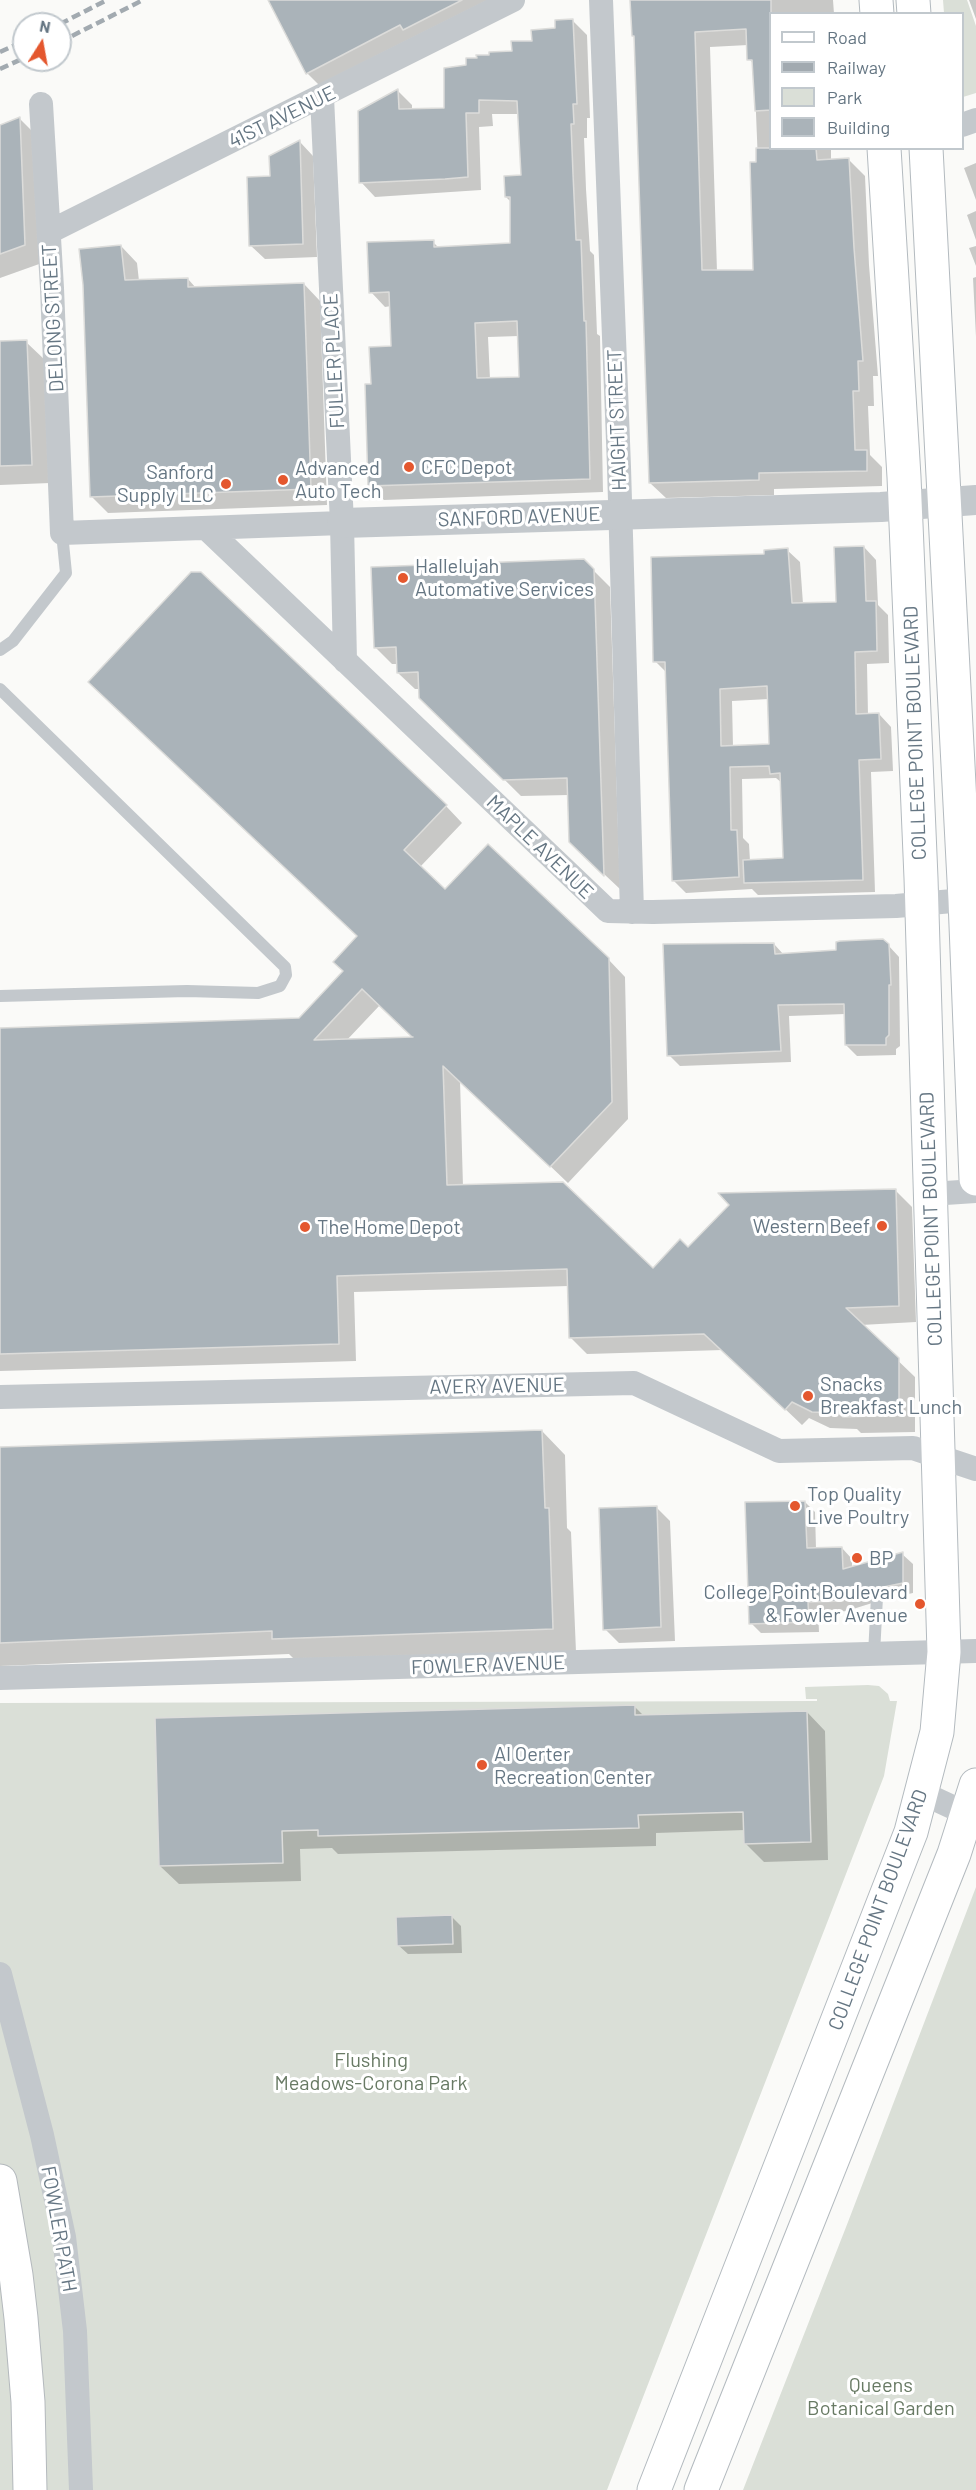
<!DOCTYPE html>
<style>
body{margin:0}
#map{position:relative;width:976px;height:2490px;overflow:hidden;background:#fafaf8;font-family:Barlow,sans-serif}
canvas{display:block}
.legend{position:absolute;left:769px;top:12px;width:195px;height:138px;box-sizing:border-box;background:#fff;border:2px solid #c1c8cd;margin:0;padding:8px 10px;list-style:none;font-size:18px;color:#657683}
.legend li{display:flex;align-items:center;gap:12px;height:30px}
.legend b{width:30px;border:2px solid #c1c8cd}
.north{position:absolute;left:12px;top:12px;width:60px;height:60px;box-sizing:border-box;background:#fff;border:2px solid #c1c8cd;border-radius:50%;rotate:11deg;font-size:16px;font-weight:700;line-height:24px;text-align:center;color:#657683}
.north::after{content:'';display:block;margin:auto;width:21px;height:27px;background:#e4572e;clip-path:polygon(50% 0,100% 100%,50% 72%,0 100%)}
</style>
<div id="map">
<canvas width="976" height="2490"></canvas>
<ul class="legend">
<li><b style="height:8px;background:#fff"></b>Road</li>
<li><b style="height:8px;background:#a2aab0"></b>Railway</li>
<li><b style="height:16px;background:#dadfd7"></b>Park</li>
<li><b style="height:16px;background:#aab3b9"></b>Building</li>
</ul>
<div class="north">N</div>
</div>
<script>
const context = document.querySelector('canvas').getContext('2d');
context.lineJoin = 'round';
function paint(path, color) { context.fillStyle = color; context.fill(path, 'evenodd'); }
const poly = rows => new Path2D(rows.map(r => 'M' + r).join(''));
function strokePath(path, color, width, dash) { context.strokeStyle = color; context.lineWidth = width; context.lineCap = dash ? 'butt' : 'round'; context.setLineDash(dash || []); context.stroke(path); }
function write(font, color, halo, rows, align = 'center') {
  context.font = font + ' Barlow,sans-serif'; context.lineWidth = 6; context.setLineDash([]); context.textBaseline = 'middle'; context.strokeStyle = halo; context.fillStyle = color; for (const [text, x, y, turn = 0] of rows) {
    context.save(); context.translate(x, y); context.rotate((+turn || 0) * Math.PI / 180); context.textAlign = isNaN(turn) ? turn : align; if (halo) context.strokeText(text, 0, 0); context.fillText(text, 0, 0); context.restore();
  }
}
paint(poly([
 [943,0,967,0,976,26,976,93,963,97,962,14,944,13],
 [868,1685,879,1686,888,1694,890,1701,897,1701,884,1776,607,2490,0,2490,0,1703,817,1701,817,1699,806,1699,805,1687],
 [976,1887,976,2490,743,2490,848,2222]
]), '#dadfd7');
paint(poly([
 [269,0,502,0,323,89,307,73],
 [632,0,833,0,834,14,770,14,770,148,831,148,831,160,849,160,865,176,869,265,878,376,873,376,874,406,868,406,870,455,882,467,882,486,774,489,774,495,666,498,650,483,636,38],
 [748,45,749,59,754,64,758,163,755,271,717,272,710,47],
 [969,0,976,0,976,19],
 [573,21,587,35,590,118,587,118,587,138,584,138,586,189,590,251,594,255,597,334,600,336,603,492,384,500,370,486,373,385,393,348,391,306,385,307,371,292,433,242,440,249,511,244,511,202,506,197,522,177,520,114,492,114,493,126,479,127,481,190,375,197,361,182,359,111,398,91,412,105,412,110,446,110,468,66,513,53],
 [519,336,521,378,490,379,488,337],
 [20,119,38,137,42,263,0,278,0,127],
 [300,142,313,156,317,257,265,259,250,245,272,178],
 [976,163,976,200,964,168],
 [976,211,976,240,967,215],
 [121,246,137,263,139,281,188,279,196,288,304,284,320,301,327,505,108,513,92,497],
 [976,246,976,266,969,248],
 [976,277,976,337,973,278],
 [26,342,45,360,50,483,0,485,0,343],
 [864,547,876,560,878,605,888,615,889,663,867,664,868,715,879,714,891,727,893,771,871,772,875,892,758,895,752,889,686,893,673,880,667,673,655,661,766,556,787,550,800,562,803,604,838,604],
 [769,699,770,746,733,747,732,701],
 [776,778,782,783,784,859,750,861,749,844,743,838,742,779],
 [583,560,610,587,620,889,588,859,569,795,521,796,421,697,420,689,415,689,398,673,398,664,392,664,375,647],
 [107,699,446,806,462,823,420,867,445,892,608,959,625,977,628,1119,568,1183,460,1080,463,1187,653,1270,688,1250,895,1190,912,1207,916,1322,861,1325,915,1377,915,1432,861,1433,857,1429,830,1428,809,1418,802,1425,723,1350,587,1354,570,1337,569,1286,354,1292,356,1361,0,1371,0,1029,300,1020,345,972,359,937],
 [380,1005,416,1039,346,1041],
 [774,944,784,955,888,945,899,957,900,1046,896,1049,896,1055,857,1056,846,1045,845,1014,789,1016,791,1062,680,1066,669,1055],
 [542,1431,565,1455,567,1528,571,1532,576,1652,297,1662,289,1654,0,1666,0,1449],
 [805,1502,815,1512,816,1549,842,1548,852,1559,852,1568,902,1554,913,1564,913,1593,885,1599,853,1609,853,1611,818,1612,819,1632,761,1633,751,1623],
 [656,1507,670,1521,675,1641,619,1643,605,1629],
 [634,1706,645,1717,807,1712,825,1731,828,1860,764,1862,746,1844,745,1830,656,1833,656,1846,338,1854,332,1848,300,1849,301,1881,179,1884,160,1866],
 [452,1917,461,1926,462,1953,408,1954,398,1945]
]), '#0003');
const building = poly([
 [268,0,462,0,403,30,400,25,306,74,268,0],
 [630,0,771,0,771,110,755,111,752,60,747,60,746,29,695,32,702,270,753,270,750,162,756,162,756,148,816,148,817,160,849,158,854,248,863,361,858,361,859,391,853,391,855,450,867,450,867,471,759,473,759,480,649,483,634,36,632,36,630,0],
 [573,19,577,104,573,104,574,124,571,124,573,174,576,240,581,240,584,321,586,321,590,479,368,486,365,384,371,384,369,347,391,346,389,292,369,293,367,242,434,240,434,247,510,243,510,197,505,197,504,176,521,175,517,101,479,100,479,113,466,113,468,177,445,179,359,183,358,111,398,89,399,109,444,108,444,68,466,65,466,58,477,58,476,55,489,55,489,52,512,51,511,41,532,41,531,30,555,28,555,20,573,19],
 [517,321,519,377,477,378,475,323,517,321],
 [20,117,25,245,0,254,0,125,20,117],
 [300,140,303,244,249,246,247,177,270,176,269,156,300,140],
 [121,245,125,280,188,278,188,287,304,283,311,489,90,497,83,285,79,249,121,245],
 [27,340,32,465,0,466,0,341,27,340],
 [864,546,866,601,876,601,877,651,855,652,856,714,879,713,881,759,859,760,863,880,744,883,743,860,783,858,780,773,770,774,769,766,730,767,731,830,737,830,739,877,672,881,665,662,653,662,651,557,764,554,764,550,788,548,792,603,836,602,834,547,864,546],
 [767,686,769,744,721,746,720,689,767,686],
 [584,559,594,569,604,876,569,842,567,778,503,780,419,698,418,672,397,673,396,647,374,648,371,567,584,559],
 [191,572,201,572,447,805,404,850,445,889,488,844,609,958,612,1102,550,1167,443,1066,447,1185,563,1182,653,1268,680,1239,688,1247,729,1205,718,1193,896,1189,899,1306,846,1308,899,1358,899,1415,843,1417,838,1413,812,1412,792,1402,785,1410,704,1334,569,1338,567,1269,337,1276,339,1344,0,1354,0,1028,299,1018,343,971,333,962,357,936,88,682,191,572],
 [362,989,412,1037,413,1037,314,1040,362,989],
 [883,939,889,944,891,985,889,985,889,1035,886,1038,886,1045,845,1045,844,1004,778,1005,781,1051,667,1056,663,944,774,943,775,954,836,950,836,942,840,941,883,939],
 [542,1430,545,1508,549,1508,553,1629,272,1639,272,1631,0,1643,0,1447,542,1430],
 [805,1501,807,1548,842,1547,843,1569,903,1552,903,1583,874,1589,843,1599,843,1601,808,1602,809,1622,749,1624,745,1502,805,1501],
 [657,1506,661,1627,603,1630,599,1508,657,1506],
 [635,1705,635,1715,807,1711,811,1842,744,1844,743,1812,638,1815,639,1828,318,1836,318,1830,282,1831,283,1863,159,1866,155,1718,635,1705],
 [452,1915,453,1944,397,1946,396,1917,452,1915]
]);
paint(building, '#aab3b9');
strokePath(building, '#dcdcda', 1.5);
const secondary = poly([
 [876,0,877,14],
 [913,0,914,14],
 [926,148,965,900,976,1179],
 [654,2490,911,1832,937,1732,944,1652,921,878,904,477,884,148],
 [701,2490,954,1854,976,1785]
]);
const motorway = poly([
 [0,2181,16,2275,21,2318,28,2402,30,2490]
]);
strokePath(secondary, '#b3babf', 35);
strokePath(motorway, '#b4b9bd', 35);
strokePath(poly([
 [0,650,13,641,66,573,62,533],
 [0,689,285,967,286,975,280,986,258,993,187,991,0,996],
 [874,1654,877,1597]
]), '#c3c8cc', 12);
strokePath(poly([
 [601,0,619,467,632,912],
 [322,97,342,523,345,661],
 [41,104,52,288,62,533,342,523],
 [962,125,976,120],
 [49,232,513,0],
 [206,528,608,911,653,912,896,906,976,899],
 [930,1194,976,1191],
 [0,1397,634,1383,779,1451,913,1448,976,1469],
 [0,1678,976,1651],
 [922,1793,976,1818],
 [0,1974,42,2135,64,2237,75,2331,81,2490]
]), '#c3c8cc', 24);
strokePath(poly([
 [342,523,881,507,976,500]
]), '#c3c8cc', 30);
strokePath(secondary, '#fff', 33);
strokePath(motorway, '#fff', 33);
strokePath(poly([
 [60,24,107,0],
 [60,42,143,0],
 [0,52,24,41],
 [0,69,24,58]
]), '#a2aab0', 4.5, [9, 4.5]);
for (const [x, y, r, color] of [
 [409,467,6,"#e4572e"],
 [283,480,6,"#e4572e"],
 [226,484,6,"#e4572e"],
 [403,578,6,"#e4572e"],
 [882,1226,6,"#e4572e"],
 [305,1227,6,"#e4572e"],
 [808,1396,6,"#e4572e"],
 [795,1506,6,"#e4572e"],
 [857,1558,6,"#e4572e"],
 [920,1604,6,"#e4572e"],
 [482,1765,6,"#e4572e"]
]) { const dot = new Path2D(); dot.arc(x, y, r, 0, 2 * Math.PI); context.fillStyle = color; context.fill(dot); strokePath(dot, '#fff', 2); }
write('20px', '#657683', '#fff', [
 ["41ST AVENUE",282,117,-26],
 ["DELONG STREET",53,318,-93],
 ["FULLER PLACE",334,361,-93],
 ["HAIGHT STREET",617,420,-92],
 ["SANFORD AVENUE",519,517,-2],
 ["COLLEGE POINT BOULEVARD",915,733,-92],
 ["MAPLE AVENUE",540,847,44],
 ["COLLEGE POINT BOULEVARD",931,1219,-92],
 ["AVERY AVENUE",497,1386,-1],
 ["FOWLER AVENUE",488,1665,-2],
 ["COLLEGE POINT BOULEVARD",878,1910,-70],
 ["FOWLER PATH",59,2229,80]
]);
write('20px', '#657683', '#fff', [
 ["CFC Depot",421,467],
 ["Advanced",295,468],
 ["Auto Tech",295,491],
 ["Sanford",214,472,"right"],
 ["Supply LLC",214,495,"right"],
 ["Hallelujah",415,566],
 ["Automative Services",415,589],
 ["Western Beef",870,1226,"right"],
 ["The Home Depot",317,1227],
 ["Snacks",820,1384],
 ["Breakfast Lunch",820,1407],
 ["Top Quality",807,1494],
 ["Live Poultry",807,1517],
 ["BP",869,1558],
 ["College Point Boulevard",908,1592,"right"],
 ["& Fowler Avenue",908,1615,"right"],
 ["Al Oerter",494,1754],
 ["Recreation Center",494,1777]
], 'left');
write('20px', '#687a64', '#fff', [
 ["Flushing",371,2060],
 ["Meadows-Corona Park",371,2083],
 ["Queens",881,2385],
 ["Botanical Garden",881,2408]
]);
</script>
